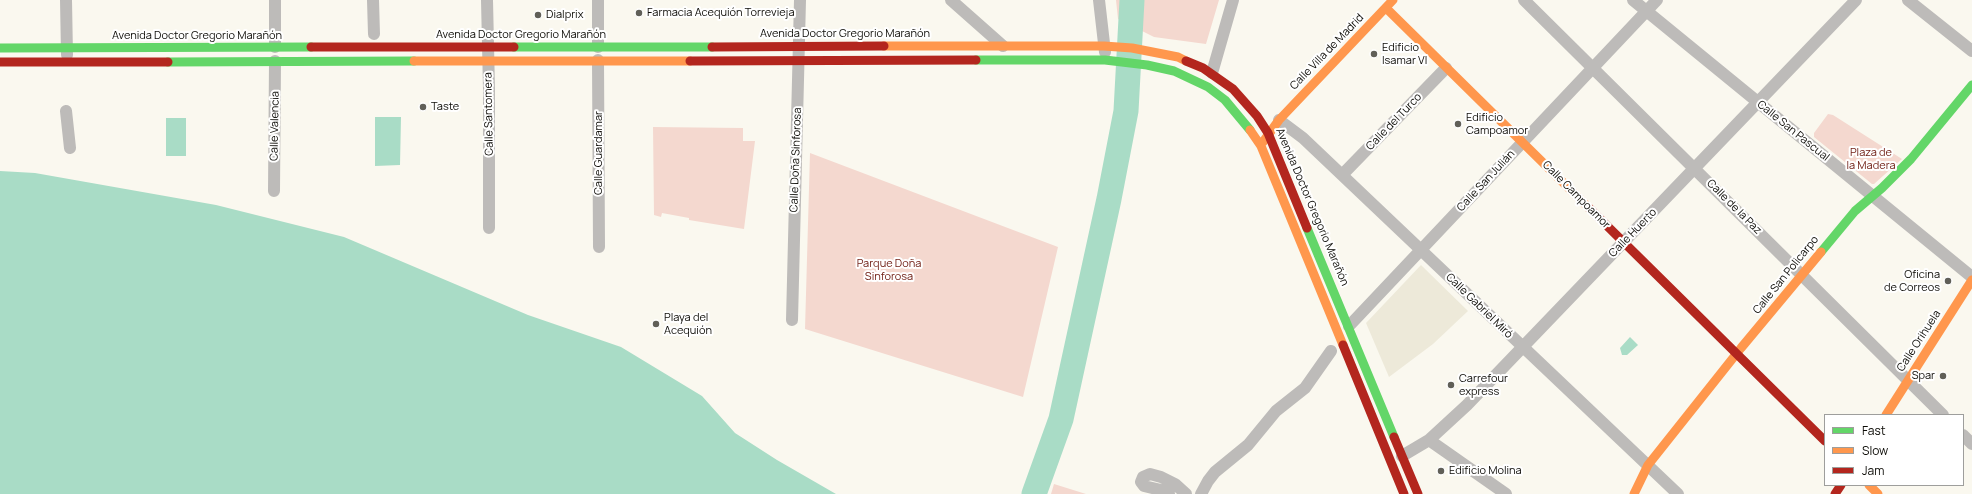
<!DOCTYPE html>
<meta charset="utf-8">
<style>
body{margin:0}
#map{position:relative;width:1972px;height:494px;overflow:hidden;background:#faf8ef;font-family:Manrope,sans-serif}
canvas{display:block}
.legend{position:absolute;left:1824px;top:414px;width:140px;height:72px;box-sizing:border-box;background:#fff;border:1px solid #9e9e9c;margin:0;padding:5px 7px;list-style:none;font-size:12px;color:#0d0c07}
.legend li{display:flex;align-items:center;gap:8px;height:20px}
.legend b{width:20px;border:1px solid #9e9e9c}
</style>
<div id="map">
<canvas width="1972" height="494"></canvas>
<ul class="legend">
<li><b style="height:5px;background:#63d668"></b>Fast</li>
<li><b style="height:5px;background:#ff974d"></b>Slow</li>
<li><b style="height:5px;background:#b3261e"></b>Jam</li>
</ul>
</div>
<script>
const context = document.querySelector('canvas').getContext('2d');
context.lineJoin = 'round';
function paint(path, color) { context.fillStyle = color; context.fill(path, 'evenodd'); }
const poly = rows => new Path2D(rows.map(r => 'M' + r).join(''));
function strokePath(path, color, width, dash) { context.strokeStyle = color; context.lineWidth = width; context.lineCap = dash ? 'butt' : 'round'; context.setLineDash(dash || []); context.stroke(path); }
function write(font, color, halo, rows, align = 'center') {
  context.font = font + ' Manrope,sans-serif'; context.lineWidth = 4; context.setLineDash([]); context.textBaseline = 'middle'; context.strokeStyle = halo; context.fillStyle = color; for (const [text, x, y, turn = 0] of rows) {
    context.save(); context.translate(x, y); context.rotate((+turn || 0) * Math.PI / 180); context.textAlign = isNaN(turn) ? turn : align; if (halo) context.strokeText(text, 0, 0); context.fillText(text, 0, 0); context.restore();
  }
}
paint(poly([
 [1421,265,1468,311,1433,344,1389,377,1366,323]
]), '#ede9d9');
paint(poly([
 [1116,0,1219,0,1206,44,1154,37,1118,19],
 [1828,114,1833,115,1902,159,1874,184,1872,184,1814,137,1814,133],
 [653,127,743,128,743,141,755,141,744,229,689,220,689,218,662,213,661,217,654,215],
 [810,153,1058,247,1023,397,805,329],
 [1054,484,1086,494,1051,494]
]), '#f4d8cf');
paint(poly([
 [375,117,401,117,400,165,375,166],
 [166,118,186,118,186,156,166,156],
 [0,171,35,173,216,205,344,237,528,315,621,347,702,396,735,433,777,460,836,494,0,494],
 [1630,337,1638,345,1627,355,1622,355,1620,348]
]), '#a9dcc6');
strokePath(poly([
 [1034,494,1061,419,1109,199,1126,111,1132,0]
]), '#a9dcc6', 25);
strokePath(poly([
 [66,0,67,55],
 [373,0,374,34],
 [487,0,489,89,489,228],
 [598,0,598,47],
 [951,0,1003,46],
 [1099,0,1105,52],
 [1524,0,1943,415],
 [1633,0,1972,277],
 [1908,0,1972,51],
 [275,47,275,0],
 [598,60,599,247],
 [1212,73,1233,0],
 [66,111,70,148],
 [1279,120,1303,138,1678,494],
 [1342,175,1446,68],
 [274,191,275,61],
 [792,320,800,0],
 [1349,326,1657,0],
 [1963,435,1972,444],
 [1429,440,1506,494],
 [1402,456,1429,440,1467,405,1856,0],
 [1169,494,1161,490,1144,486,1141,482,1143,477,1150,474,1161,477,1175,484,1186,494],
 [1201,494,1208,481,1215,472,1248,445,1276,411,1305,388,1331,351]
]), '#bdbbb9', 12);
strokePath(poly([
 [514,47,712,47],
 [0,48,311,47],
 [976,60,1105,60,1147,65,1174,71,1208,87,1225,100,1250,130],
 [168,62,414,61],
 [1307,228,1394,437],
 [1821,252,1855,211,1882,188,1911,159,1972,85]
]), '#63d668', 9);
strokePath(poly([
 [1386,8,1589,208],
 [884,46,1104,46,1132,48,1178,57,1186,61],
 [414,61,690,61],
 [1250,130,1261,146,1343,345],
 [1263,142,1279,120,1393,0],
 [1886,415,1972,280],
 [1869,485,1878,494],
 [1634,494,1648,465,1741,348,1821,252]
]), '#ff974d', 9);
strokePath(poly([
 [311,47,514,47],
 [712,47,884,46],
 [690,61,976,60],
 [1186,61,1203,68,1233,89,1257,116,1268,133,1307,228],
 [0,62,168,62],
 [1589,208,1825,441],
 [1343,345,1404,494],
 [1394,437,1418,494],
 [1835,494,1841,485]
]), '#b3261e', 9);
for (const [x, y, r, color] of [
 [639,13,4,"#605f58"],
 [538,15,4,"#605f58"],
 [1374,54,4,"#605f58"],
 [423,107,4,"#605f58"],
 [1458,124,4,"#605f58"],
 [1948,281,4,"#605f58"],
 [656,324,4,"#605f58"],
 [1943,376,4,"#605f58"],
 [1451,385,4,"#605f58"],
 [1441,471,4,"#605f58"]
]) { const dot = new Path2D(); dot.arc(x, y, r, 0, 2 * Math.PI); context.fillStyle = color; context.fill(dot); strokePath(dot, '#fff', 1.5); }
write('11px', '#0d0c07', '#fff', [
 ["Farmacia Acequión Torrevieja",647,13],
 ["Dialprix",546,15],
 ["Edificio",1382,48],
 ["Isamar VI",1382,61],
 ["Taste",431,107],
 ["Edificio",1466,118],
 ["Campoamor",1466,131],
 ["Oficina",1940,275,"right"],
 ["de Correos",1940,288,"right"],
 ["Playa del",664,318],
 ["Acequión",664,331],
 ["Spar",1935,376,"right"],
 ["Carrefour",1459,379],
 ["express",1459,392],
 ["Edificio Molina",1449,471]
], 'left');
write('11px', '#0d0c07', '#fff', [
 ["Avenida Doctor Gregorio Marañón",845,34],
 ["Avenida Doctor Gregorio Marañón",521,35],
 ["Avenida Doctor Gregorio Marañón",197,36],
 ["Calle Villa de Madrid",1327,52,-46],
 ["Calle Santomera",489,114,-91],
 ["Calle del Turco",1394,122,-46],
 ["Calle Valencia",275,126,-89],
 ["Calle San Pascual",1793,131,39],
 ["Calle Guardamar",599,153,-90],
 ["Calle Doña Sinforosa",796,160,-88],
 ["Calle San Julián",1486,181,-47],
 ["Calle Campoamor",1576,195,45],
 ["Avenida Doctor Gregorio Marañón",1312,207,67],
 ["Calle de la Paz",1734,207,45],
 ["Calle Huerto",1633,233,-46],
 ["Calle San Policarpo",1786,275,-51],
 ["Calle Gabriel Miró",1479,306,44],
 ["Calle Orihuela",1919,341,-57]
]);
write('11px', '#722218', '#fff', [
 ["Plaza de",1871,153],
 ["la Madera",1871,166],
 ["Parque Doña",889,264],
 ["Sinforosa",889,277]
]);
</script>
